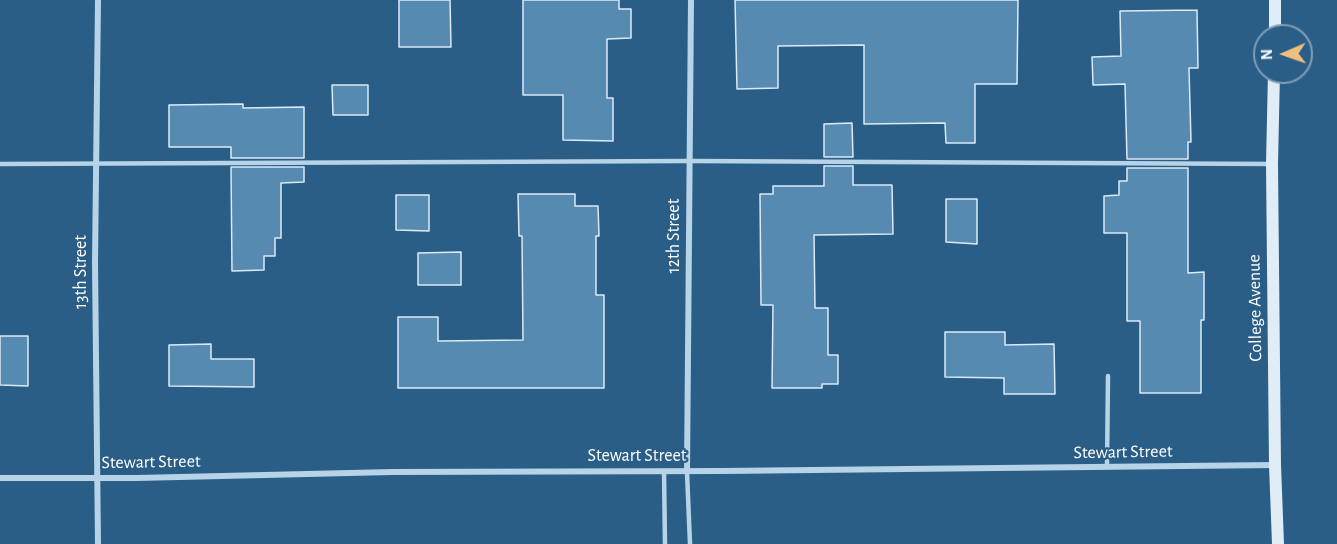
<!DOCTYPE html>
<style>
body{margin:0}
#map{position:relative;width:1337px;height:544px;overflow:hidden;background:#2a5e87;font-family:"Alegreya Sans",sans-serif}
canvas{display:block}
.north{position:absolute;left:1253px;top:24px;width:60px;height:60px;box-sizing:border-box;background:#2a5e87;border:2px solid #7f9eb7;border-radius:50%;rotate:268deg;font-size:16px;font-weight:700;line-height:24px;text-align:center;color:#fff}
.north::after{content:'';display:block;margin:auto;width:21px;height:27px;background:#eec07e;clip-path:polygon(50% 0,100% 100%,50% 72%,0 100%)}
</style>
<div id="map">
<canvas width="1337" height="544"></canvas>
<div class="north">N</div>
</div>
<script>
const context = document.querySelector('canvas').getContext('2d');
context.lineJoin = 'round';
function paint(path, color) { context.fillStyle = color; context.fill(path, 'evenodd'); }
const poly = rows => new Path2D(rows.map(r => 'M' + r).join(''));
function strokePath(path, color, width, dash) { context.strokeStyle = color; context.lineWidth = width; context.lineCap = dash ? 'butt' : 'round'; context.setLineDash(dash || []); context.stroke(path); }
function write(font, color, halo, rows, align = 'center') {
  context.font = font + ' "Alegreya Sans",sans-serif'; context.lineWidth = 4.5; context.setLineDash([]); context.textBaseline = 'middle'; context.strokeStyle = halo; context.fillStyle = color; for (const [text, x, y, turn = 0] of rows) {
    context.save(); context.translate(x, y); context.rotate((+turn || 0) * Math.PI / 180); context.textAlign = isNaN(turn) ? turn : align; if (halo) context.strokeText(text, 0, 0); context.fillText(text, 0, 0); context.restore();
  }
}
const building = poly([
 [399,0,450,0,451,47,399,47,399,0],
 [523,0,619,0,619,9,631,9,631,38,607,39,607,98,613,98,613,141,563,140,563,95,523,95,523,0],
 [735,0,1018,0,1017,84,975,84,975,143,946,143,945,123,864,124,864,45,778,46,778,88,737,89,735,0],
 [1197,10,1198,68,1189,68,1191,142,1188,142,1188,159,1127,159,1125,84,1093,85,1092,57,1121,56,1120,11,1197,10],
 [332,85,368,85,368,115,333,115,332,85],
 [243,104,243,108,304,107,304,158,231,158,231,147,169,147,169,105,243,104],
 [852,123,853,157,824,157,824,124,852,123],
 [824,166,853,166,853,185,892,185,893,234,814,235,815,308,828,308,828,355,838,355,838,384,822,384,822,388,772,388,773,305,761,305,760,194,773,194,773,186,824,186,824,166],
 [231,167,304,167,304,182,281,183,281,238,275,238,275,256,264,256,264,270,232,271,231,167],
 [1127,168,1188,168,1188,273,1204,272,1204,320,1201,320,1201,393,1140,393,1140,321,1127,321,1127,233,1104,233,1104,196,1119,195,1119,181,1127,181,1127,168],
 [518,194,575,194,575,206,598,206,599,236,596,236,596,295,604,295,604,388,398,388,398,317,438,317,438,341,523,340,522,236,519,236,518,194],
 [396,195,429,195,429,231,396,230,396,195],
 [946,199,977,199,977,244,946,242,946,199],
 [461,252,461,285,418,285,418,253,461,252],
 [945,332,1005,332,1005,345,1054,344,1055,394,1004,394,1004,378,945,377,945,332],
 [0,336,28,336,28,386,0,385,0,336],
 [211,344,211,359,254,359,254,387,169,386,169,345,211,344]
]);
paint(building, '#568ab0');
strokePath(building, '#daeaf6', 1.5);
strokePath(poly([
 [0,164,690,161,1272,164],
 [1107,467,1108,376],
 [664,471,665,544],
 [687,472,690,544]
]), '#b6d3e8', 4.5);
strokePath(poly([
 [687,472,691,0],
 [0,478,137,478,392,472,722,471,1275,465],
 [98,544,95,263,98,0]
]), '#b6d3e8', 6);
strokePath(poly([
 [1275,36,1275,0],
 [1274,72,1272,164,1275,465,1278,544]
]), '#e0edf7', 12);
write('18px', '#fff', '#2a5e87', [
 ["12th Street",674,236,-90],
 ["13th Street",81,272,-90],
 ["College Avenue",1255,308,-91],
 ["Stewart Street",1123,452,-1],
 ["Stewart Street",637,456],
 ["Stewart Street",151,462,-1]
]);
</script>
